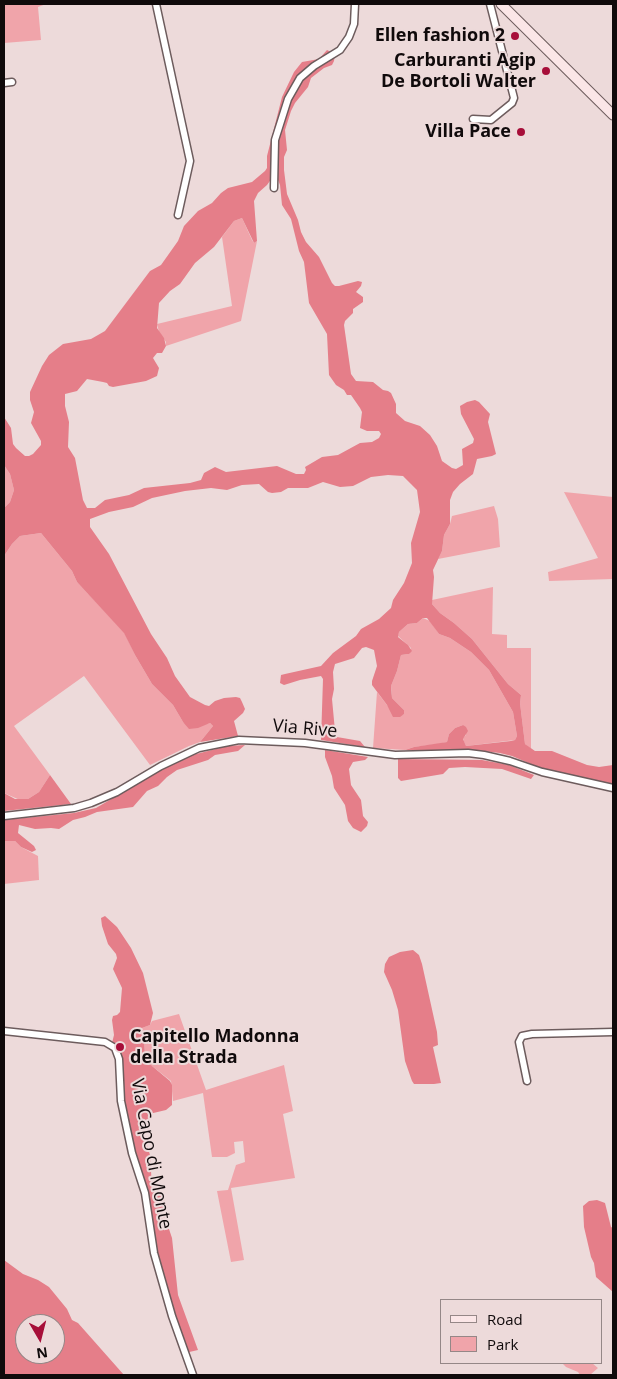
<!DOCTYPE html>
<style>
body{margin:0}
#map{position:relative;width:617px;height:1379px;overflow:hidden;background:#eddada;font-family:"Open Sans",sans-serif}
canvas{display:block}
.frame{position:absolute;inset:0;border:5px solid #100a0b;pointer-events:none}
.legend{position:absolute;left:440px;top:1299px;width:162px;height:65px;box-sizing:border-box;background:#eddada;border:1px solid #958787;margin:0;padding:6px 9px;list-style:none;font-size:15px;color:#100a0b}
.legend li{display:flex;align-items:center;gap:10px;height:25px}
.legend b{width:25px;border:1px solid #958787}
.north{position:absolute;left:15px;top:1314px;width:50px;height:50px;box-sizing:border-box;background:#eddada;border:1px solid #958787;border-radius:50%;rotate:172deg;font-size:14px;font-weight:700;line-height:20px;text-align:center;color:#100a0b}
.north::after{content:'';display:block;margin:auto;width:18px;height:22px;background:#a70e39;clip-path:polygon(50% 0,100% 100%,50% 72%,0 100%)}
</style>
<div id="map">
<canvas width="617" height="1379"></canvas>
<div class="frame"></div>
<ul class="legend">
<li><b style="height:6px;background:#fbe6e7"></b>Road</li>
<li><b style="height:14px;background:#f0a4aa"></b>Park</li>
</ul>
<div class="north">N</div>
</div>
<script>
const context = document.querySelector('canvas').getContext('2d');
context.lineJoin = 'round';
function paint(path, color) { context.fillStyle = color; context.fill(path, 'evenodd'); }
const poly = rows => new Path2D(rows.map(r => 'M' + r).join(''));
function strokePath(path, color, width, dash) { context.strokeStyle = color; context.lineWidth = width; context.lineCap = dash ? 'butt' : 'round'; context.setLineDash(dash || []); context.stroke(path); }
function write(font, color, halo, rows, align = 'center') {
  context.font = font + ' "Open Sans",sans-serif'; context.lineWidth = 4; context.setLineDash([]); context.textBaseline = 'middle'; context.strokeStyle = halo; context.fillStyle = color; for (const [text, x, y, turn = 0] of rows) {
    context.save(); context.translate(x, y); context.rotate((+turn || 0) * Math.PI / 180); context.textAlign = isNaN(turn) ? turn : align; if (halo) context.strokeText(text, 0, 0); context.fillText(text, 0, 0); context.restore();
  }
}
paint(poly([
 [4,4,46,4,38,7,41,40,4,43],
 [242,218,252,240,254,243,257,241,241,321,166,346,166,342,159,332,157,324,232,306,222,237,234,221],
 [4,465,10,474,14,490,10,502,4,508],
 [564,492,613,497,613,579,549,581,548,572,598,558],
 [494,506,498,519,500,547,438,559,442,551,444,535,450,524,452,516],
 [41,533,72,571,77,582,124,632,135,655,152,684,173,705,183,722,186,724,202,725,210,723,213,726,200,742,189,746,150,765,84,676,14,726,50,775,39,792,28,799,20,800,4,793,4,556,12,544,20,536],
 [493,587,492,634,507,635,507,648,531,648,531,749,525,744,520,703,521,695,508,684,472,639,454,623,440,613,432,604,432,600],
 [423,618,430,621,439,634,450,638,471,652,489,670,513,712,517,736,515,740,466,746,464,742,463,738,466,735,463,725,455,728,449,734,447,742,438,744,414,747,405,750,373,748,377,692,396,717,404,714,404,710,392,698,392,694,391,686,397,671,401,655,409,654,411,648,398,636,399,632,408,624,417,623],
 [4,841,15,841,21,847,38,856,39,880,4,884],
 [179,1014,206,1090,284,1065,293,1111,283,1114,295,1178,231,1188,244,1260,231,1262,217,1191,228,1190,236,1165,245,1162,243,1141,234,1142,235,1153,227,1157,212,1157,203,1093,173,1101,171,1081,152,1066,145,1056,144,1039,140,1032,142,1028,150,1025,152,1021],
 [562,1363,592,1363,598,1368,590,1375,580,1375,578,1372,566,1367]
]), '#f0a4aa');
paint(poly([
 [327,50,335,54,334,61,332,65,324,68,311,78,308,87,295,103,291,111,285,130,287,150,284,157,284,170,287,194,298,220,301,232,306,242,319,257,332,283,335,286,339,286,358,281,362,282,361,286,356,292,363,297,363,302,353,309,353,313,345,321,344,325,351,374,356,381,373,382,383,390,388,391,391,393,396,404,396,413,405,421,420,426,430,435,437,446,442,461,452,468,456,469,463,465,462,449,473,443,474,439,461,414,460,406,467,402,475,400,479,402,490,414,488,422,496,454,492,456,477,459,473,474,460,484,453,492,450,500,450,524,444,535,442,551,433,570,434,577,432,604,440,613,454,623,472,639,508,684,521,695,520,703,525,744,535,751,552,751,587,765,599,767,613,765,613,784,551,771,538,767,512,756,500,753,483,751,405,750,414,747,447,742,449,734,455,728,463,725,466,727,468,731,463,739,466,746,511,741,515,740,517,736,513,712,489,670,471,652,450,638,439,634,427,618,423,618,417,623,408,624,399,632,398,637,408,645,412,651,409,654,401,655,397,671,391,686,392,698,404,710,404,714,400,717,393,717,387,705,372,685,372,681,377,666,374,650,366,647,362,648,354,658,335,664,333,672,334,689,332,699,335,731,337,737,360,741,365,747,321,740,323,679,321,676,300,680,284,685,280,683,281,675,285,674,321,666,333,653,356,636,361,629,379,619,391,608,393,600,404,583,412,563,411,543,420,512,417,490,403,476,388,475,371,477,353,486,340,487,323,482,308,488,288,488,281,492,272,493,268,492,259,484,242,485,227,490,211,488,185,491,152,498,133,507,109,512,90,519,90,527,109,554,151,634,167,658,175,676,190,697,205,705,209,706,215,701,224,698,236,697,240,698,242,702,245,709,243,713,234,721,238,736,200,742,213,726,210,723,198,728,189,729,183,722,173,705,152,684,135,655,124,633,77,582,72,571,41,533,20,536,12,544,4,556,4,508,10,502,14,490,10,474,4,465,4,417,11,428,13,444,16,448,25,456,29,456,33,454,41,445,41,441,31,423,34,412,30,400,30,392,42,366,49,355,63,344,91,339,105,331,150,271,161,265,178,241,184,226,198,211,212,203,221,193,228,188,252,182,265,171,267,168,267,156,282,97,294,72,302,62,319,59],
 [277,177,280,185,282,205,291,219,299,251,304,262,309,303,327,334,329,375,336,385,344,390,347,395,351,395,360,408,362,412,360,428,367,431,379,431,381,434,379,438,372,442,360,443,338,455,322,457,305,467,306,470,304,474,296,474,277,466,226,472,215,467,204,473,201,480,190,483,144,488,129,495,105,500,95,508,87,508,83,500,75,458,68,447,69,422,65,406,65,394,77,391,87,379,103,382,107,383,109,386,113,387,146,381,157,376,159,368,153,358,157,353,162,353,166,346,164,338,157,328,159,303,170,291,180,284,195,263,214,247,234,221,242,218,254,243,257,241,254,201,258,193,267,185,272,178],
 [245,745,238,751,215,755,208,760,177,770,167,777,158,786,147,791,133,807,97,812,85,817,73,820,59,829,51,828,35,829,19,825,18,833,34,846,36,850,32,852,21,847,15,841,4,841,4,820,74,813,96,808,166,767,192,755,228,746],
 [325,750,368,757,365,760,353,762,349,769,351,785,361,800,363,816,368,822,367,826,361,832,353,828,348,821,345,805,334,788,332,776,325,757],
 [398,759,482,760,509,765,534,775,531,779,502,769,465,767,449,768,443,774,401,781,398,778],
 [50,775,71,804,4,811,4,793,15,799,28,799,39,792],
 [105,916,117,927,131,948,143,973,153,1013,150,1025,142,1028,140,1032,144,1039,145,1056,152,1066,170,1081,172,1085,172,1105,166,1110,149,1114,149,1129,145,1130,144,1135,150,1155,152,1187,154,1191,164,1198,168,1226,172,1238,178,1295,198,1350,185,1353,158,1264,131,1146,116,1047,112,1043,114,1035,112,1020,113,1016,117,1015,120,1012,122,988,113,969,117,958,116,954,108,944,102,926,101,918],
 [413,950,419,955,422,964,437,1032,438,1045,433,1047,441,1083,434,1084,414,1084,412,1081,405,1061,398,1010,392,990,384,972,385,964,389,957,400,952],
 [597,1200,605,1203,611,1227,613,1228,613,1292,596,1277,594,1263,591,1257,584,1227,583,1206,589,1201],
 [4,1260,23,1274,38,1280,49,1287,67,1309,72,1320,78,1323,124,1375,4,1375],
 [25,1324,55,1324,55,1354,25,1354]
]), '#e57e89');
const street = poly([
 [156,4,190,161,178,215],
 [4,83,12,82],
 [473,119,491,120,512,103,514,98,490,4],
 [274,188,275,140,288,99,300,78,314,66,340,50,349,37,354,24,355,4],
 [4,816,74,808,91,803,117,792,161,766,199,748,239,740,305,743,395,755,468,753,484,755,510,761,542,772,613,788],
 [4,1031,105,1042,115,1048,119,1059,121,1101,132,1153,145,1193,154,1253,172,1316,193,1375],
 [527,1081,519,1042,522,1036,532,1034,613,1032]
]);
const secondary = poly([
 [501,4,613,115]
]);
strokePath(street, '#6d5c5d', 9);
strokePath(secondary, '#6d5c5d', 11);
strokePath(street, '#fff', 6);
strokePath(secondary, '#fbe6e7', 9);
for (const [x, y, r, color] of [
 [515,36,5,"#a70e39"],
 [546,71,5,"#a70e39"],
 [521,132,5,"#a70e39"],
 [120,1047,5,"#a70e39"]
]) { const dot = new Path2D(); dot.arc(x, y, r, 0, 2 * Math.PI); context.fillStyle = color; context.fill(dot); strokePath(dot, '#eddada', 2); }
write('bold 18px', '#100a0b', '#eddada', [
 ["Ellen fashion 2",505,36],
 ["Carburanti Agip",536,61],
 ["De Bortoli Walter",536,82],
 ["Villa Pace",511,132],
 ["Capitello Madonna",130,1037,"left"],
 ["della Strada",130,1058,"left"]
], 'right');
write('18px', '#100a0b', '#eddada', [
 ["Via Rive",305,729,5],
 ["Via Capo di Monte",151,1154,79]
]);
</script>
